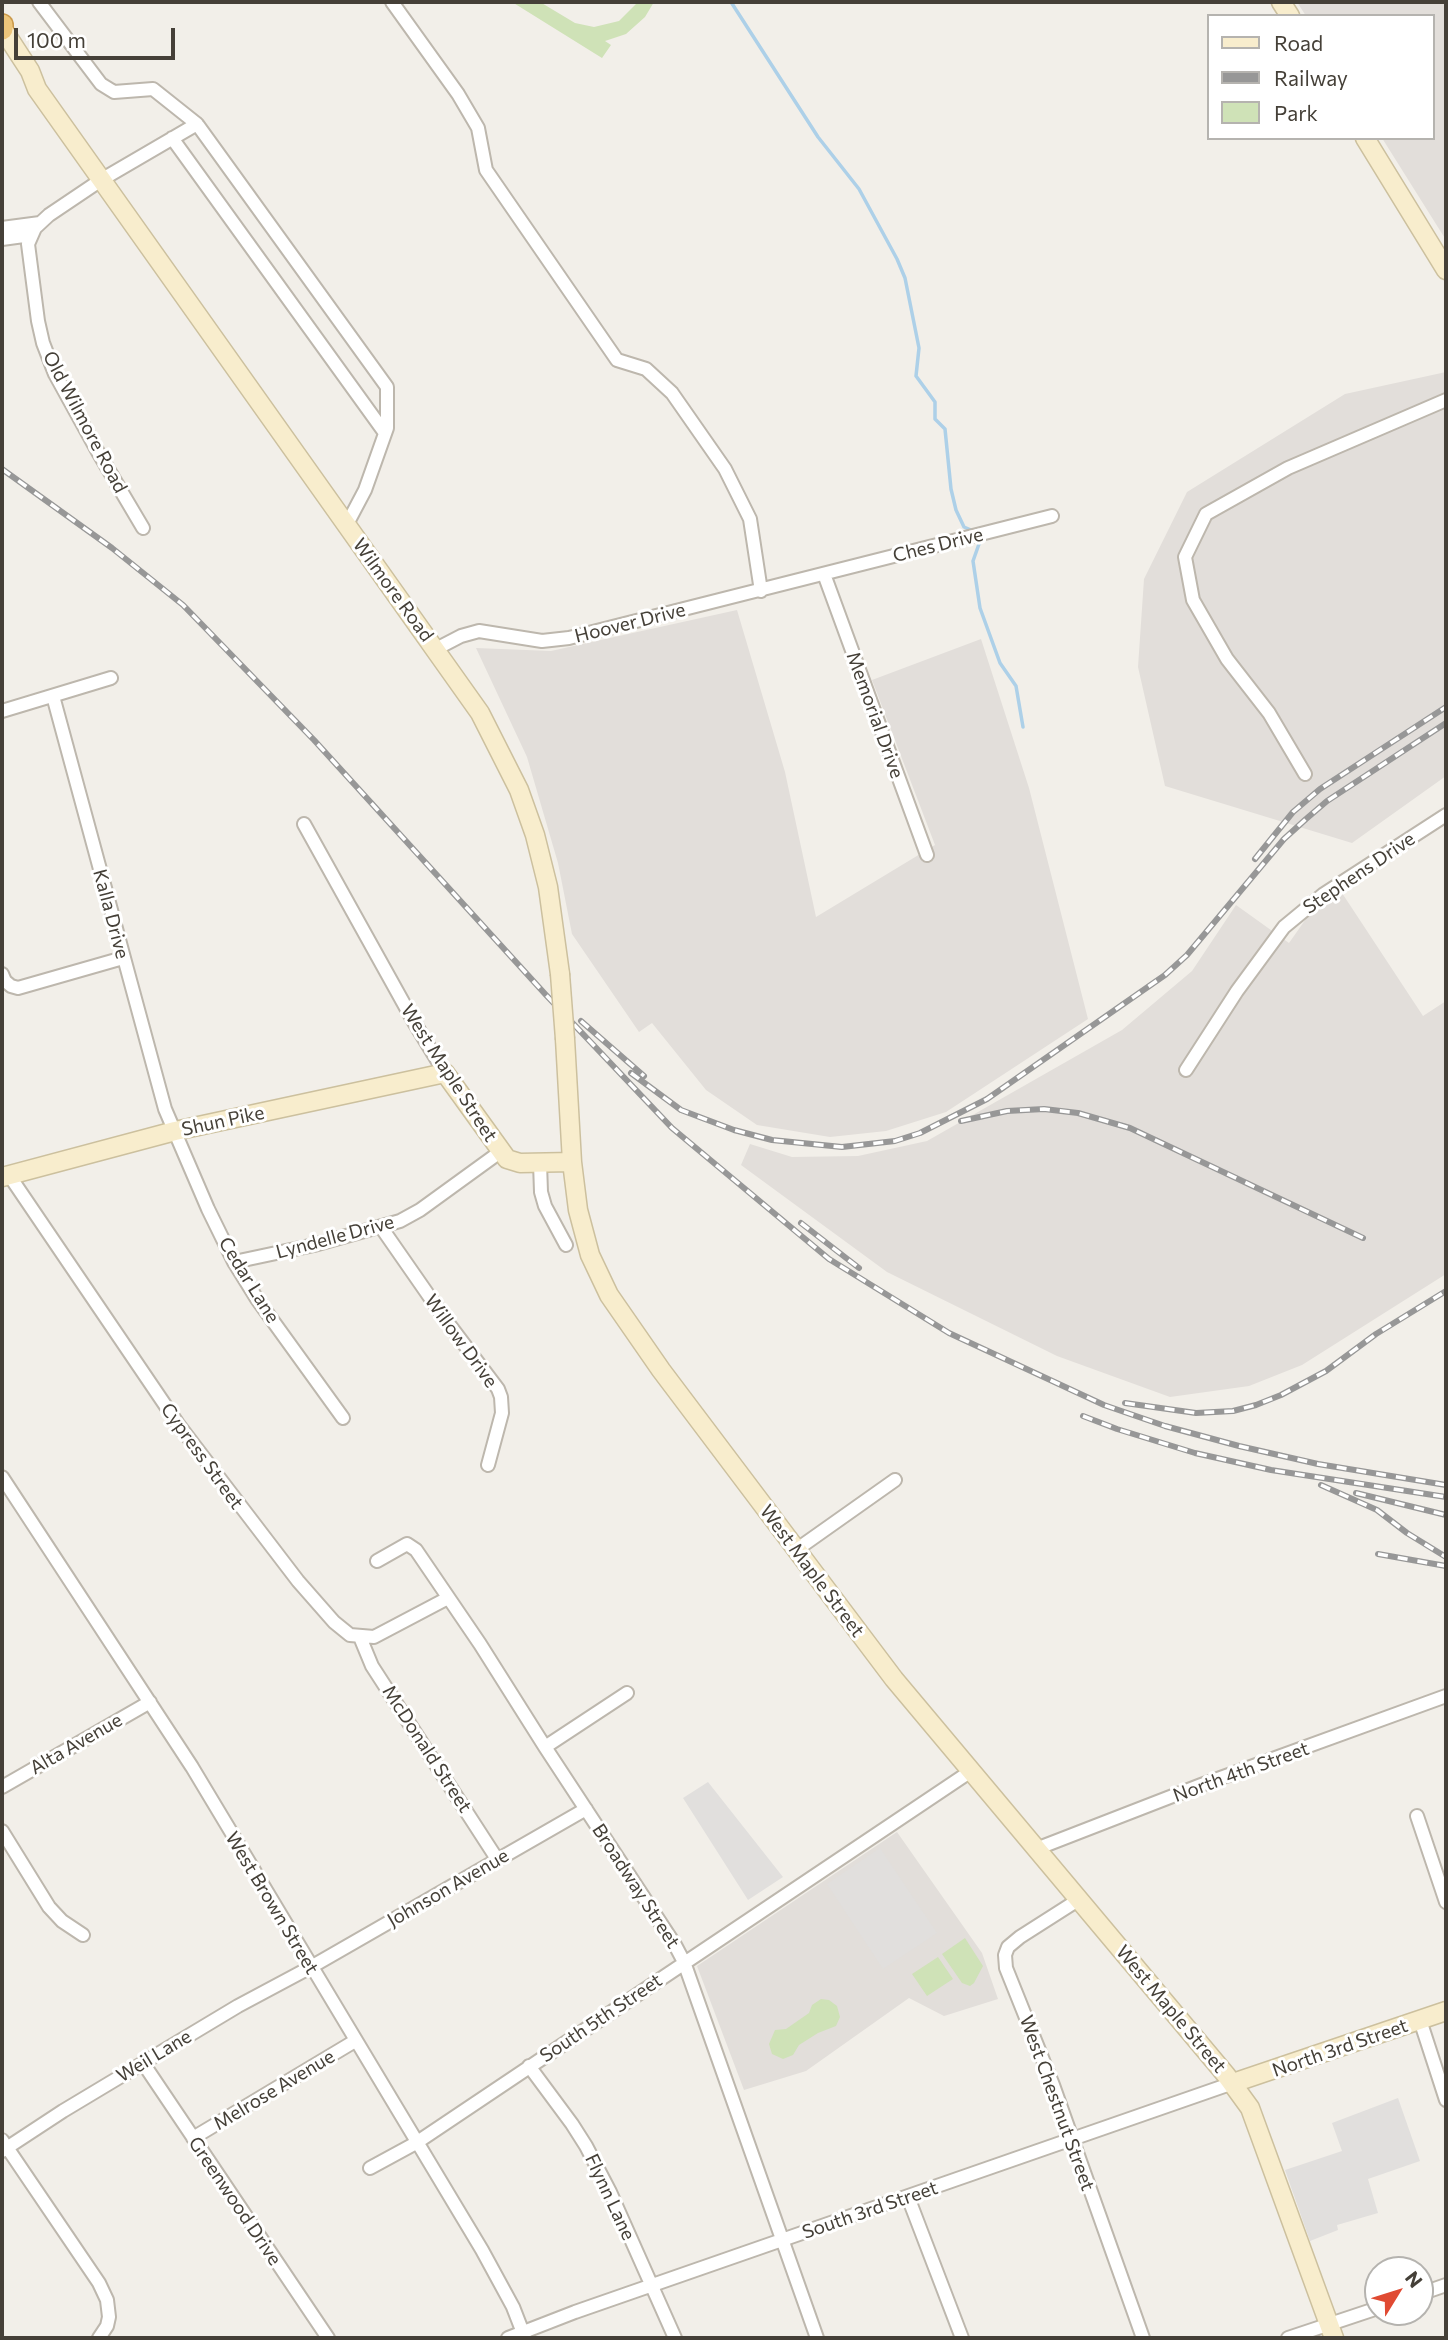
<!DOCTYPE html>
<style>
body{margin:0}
#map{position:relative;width:1448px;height:2340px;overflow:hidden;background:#f2efe9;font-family:Commissioner,sans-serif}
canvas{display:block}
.frame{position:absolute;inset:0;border:4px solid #454038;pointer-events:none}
.legend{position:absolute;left:1207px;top:14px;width:228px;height:126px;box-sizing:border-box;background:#fff;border:2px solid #b5b3af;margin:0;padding:9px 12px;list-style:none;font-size:21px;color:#454038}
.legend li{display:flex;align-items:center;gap:14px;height:35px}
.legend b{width:35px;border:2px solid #b5b3af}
.north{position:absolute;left:1364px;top:2256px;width:70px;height:70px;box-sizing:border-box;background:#fff;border:2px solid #b5b3af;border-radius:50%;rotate:52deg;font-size:19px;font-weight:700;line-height:28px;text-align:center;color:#454038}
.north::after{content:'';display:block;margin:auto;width:24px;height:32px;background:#e04a32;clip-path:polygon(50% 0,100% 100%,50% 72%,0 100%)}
.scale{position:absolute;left:14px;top:28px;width:161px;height:32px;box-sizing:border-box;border:4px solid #454038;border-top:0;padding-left:9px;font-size:21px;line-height:24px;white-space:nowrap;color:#454038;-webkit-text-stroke:5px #fff;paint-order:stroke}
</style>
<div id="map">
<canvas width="1448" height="2340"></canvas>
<div class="frame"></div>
<ul class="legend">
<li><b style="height:9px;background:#f8edcd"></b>Road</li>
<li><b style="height:9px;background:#979797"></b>Railway</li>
<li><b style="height:19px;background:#cfe2b7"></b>Park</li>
</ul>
<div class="north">N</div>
<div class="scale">100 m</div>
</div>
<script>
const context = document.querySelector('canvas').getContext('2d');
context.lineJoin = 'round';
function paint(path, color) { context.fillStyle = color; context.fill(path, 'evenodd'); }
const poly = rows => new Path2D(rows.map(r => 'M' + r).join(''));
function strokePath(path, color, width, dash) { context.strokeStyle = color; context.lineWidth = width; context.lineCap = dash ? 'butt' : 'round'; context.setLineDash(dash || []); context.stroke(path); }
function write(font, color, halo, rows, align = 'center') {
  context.font = font + ' Commissioner,sans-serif'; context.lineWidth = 6; context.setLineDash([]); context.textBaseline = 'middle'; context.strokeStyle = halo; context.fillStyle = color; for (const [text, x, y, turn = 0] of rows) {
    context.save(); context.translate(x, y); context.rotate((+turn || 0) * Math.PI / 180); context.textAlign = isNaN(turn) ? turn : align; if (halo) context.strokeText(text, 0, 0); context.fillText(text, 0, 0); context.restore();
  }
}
paint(poly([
 [1297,2,1446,2,1446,240,1382,138,1432,138,1432,16,1306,16],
 [1446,372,1446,776,1352,843,1165,786,1138,667,1144,579,1187,492,1345,394],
 [737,610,785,772,816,917,935,845,872,680,981,639,1029,788,1088,1019,946,1112,886,1131,830,1137,757,1125,706,1090,652,1023,639,1032,572,934,558,863,527,757,476,648,551,651],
 [1342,893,1423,1016,1446,1001,1446,1274,1302,1365,1249,1386,1170,1397,1057,1356,887,1272,741,1165,750,1144,792,1157,858,1156,927,1141,1122,1030,1192,971,1236,905,1289,943,1308,916],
 [897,1832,982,1953,998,1999,944,2016,909,1998,806,2071,744,2090,697,1966]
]), '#e2deda');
paint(poly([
 [512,2,540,2,575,23,594,27,619,21,638,2,654,2,645,17,626,34,605,41,611,45,602,58],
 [965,1938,983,1966,974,1983,970,1986,962,1983,942,1954],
 [938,1957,953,1979,927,1996,912,1974],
 [821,1999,829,2000,837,2006,840,2017,836,2026,818,2033,799,2045,793,2055,783,2059,772,2054,769,2044,775,2030,786,2029,809,2013,812,2005]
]), '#cfe2b7');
paint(poly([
 [708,1782,783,1877,748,1900,683,1798],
 [880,1848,937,1933,883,1969,827,1884],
 [1398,2098,1420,2161,1368,2179,1378,2213,1337,2225,1338,2230,1310,2241,1285,2170,1342,2151,1332,2123]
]), '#e1dfdd');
strokePath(poly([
 [731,2,818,137,859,189,897,259,905,278,919,348,916,376,935,402,935,419,945,429,951,489,956,510,964,527,971,530],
 [979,544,973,561,980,608,1000,663,1016,686,1023,727]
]), '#add0e8', 3.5);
const street = poly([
 [39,2,101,84,114,92,153,89,197,124,101,180,49,215,35,228,28,244,38,321,43,343,55,374,98,452,143,528],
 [392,2,458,94,478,128,486,170,617,360,646,369,672,393,725,469,750,519,761,591],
 [197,124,387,387,387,428,365,490,346,526],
 [172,138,385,433],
 [2,228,40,223],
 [2,239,31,235],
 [824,574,927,855],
 [436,649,461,636,479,631,542,641,569,638,1052,516],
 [53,696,165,1109,208,1209,234,1262,257,1299,343,1418],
 [2,711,111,678],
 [1305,774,1269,713,1227,659,1193,600,1185,557,1206,514,1288,468,1446,400],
 [304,824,414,1022,445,1073],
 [2,974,5,981,11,986,18,988,123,958],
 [1186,1070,1237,991,1284,927,1324,894,1446,815],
 [540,1163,541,1192,545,1206,566,1245],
 [9,1175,178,1424,298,1581,334,1622,350,1635,374,1637,448,1598],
 [381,1227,445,1319,498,1389,501,1397,502,1413,488,1465],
 [234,1262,314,1245,400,1221,420,1210,500,1152],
 [2,1477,192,1767,482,2250,513,2307,525,2338],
 [796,1550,895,1480],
 [377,1561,407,1544,416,1550,480,1644,545,1747,675,1945,684,1962,817,2338],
 [360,1637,372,1666,497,1859],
 [545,1747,627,1693],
 [2,1787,150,1702],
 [1417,1816,1446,1902],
 [2,1831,49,1907,62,1921,83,1935],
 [1036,1849,1201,1785,1446,1696],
 [1078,1900,1020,1937,1008,1947,1005,1955,1006,1968,1053,2085,1143,2338],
 [1420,2020,1446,2100],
 [143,2063,328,2338],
 [529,2066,572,2124,586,2146,610,2192,675,2338],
 [193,2138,355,2041],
 [2,2140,99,2283,107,2300,109,2317,107,2326,99,2338],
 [2,2151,63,2111,238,2006,311,1967,586,1809],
 [370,2168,416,2143,971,1771],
 [908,2197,962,2338],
 [1420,2294,1446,2285],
 [508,2338,575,2312,1233,2083],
 [1288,2338,1378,2308]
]);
const secondary = poly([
 [1281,2,1290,16],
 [2,28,30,71,37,89,480,713,519,790,535,835,548,887,560,974],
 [1365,138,1446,270],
 [565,1039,572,1162,578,1210,590,1255,609,1295,661,1370,894,1679,1226,2075,1250,2108,1334,2338],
 [2,1177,175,1131,445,1073,507,1159,520,1163,572,1162],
 [1233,2083,1446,2011]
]);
const highway = poly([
 [2,25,2,29]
]);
strokePath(street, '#bdb7ad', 16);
strokePath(secondary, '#ccc09e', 21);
strokePath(highway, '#cb9a4b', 24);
strokePath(street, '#fff', 12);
strokePath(secondary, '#f8edcd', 18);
strokePath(highway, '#edc57a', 21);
const rail = poly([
 [2,469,112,548,183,605,314,740,546,995,672,1128,829,1259,949,1333,1104,1405,1165,1426,1239,1446,1318,1464,1446,1485],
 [1255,859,1293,812,1320,789,1446,707],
 [581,1021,644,1076],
 [631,1073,681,1110,734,1130,772,1140,842,1147,895,1141,920,1133,987,1099,1165,975,1187,955,1284,839,1306,819,1327,801,1446,723],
 [961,1121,1007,1111,1044,1109,1078,1113,1130,1128,1363,1238],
 [801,1223,859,1268],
 [1125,1403,1196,1413,1233,1411,1256,1405,1281,1395,1326,1371,1376,1334,1446,1291],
 [1083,1416,1117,1429,1195,1453,1271,1470,1446,1497],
 [1321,1485,1377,1510,1407,1533,1446,1557],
 [1356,1493,1446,1515],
 [1378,1554,1446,1566]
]);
strokePath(rail, '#979797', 6);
strokePath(rail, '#fff', 3.5, [10]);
const secondaryBridge = poly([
 [560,974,565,1039]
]);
strokePath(secondaryBridge, '#ccc09e', 21, []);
strokePath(secondaryBridge, '#f8edcd', 18);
write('19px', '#454038', '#fff', [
 ["Old Wilmore Road",85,422,62],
 ["Ches Drive",938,545,-14],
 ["Wilmore Road",393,590,54],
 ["Hoover Drive",630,623,-14],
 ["Memorial Drive",875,715,70],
 ["Stephens Drive",1359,873,-34],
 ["Kalla Drive",111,914,75],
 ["West Maple Street",449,1073,57],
 ["Shun Pike",223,1121,-12],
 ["Lyndelle Drive",335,1237,-15],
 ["Cedar Lane",249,1280,58],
 ["Willow Drive",461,1341,54],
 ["Cypress Street",202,1456,54],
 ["West Maple Street",812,1571,53],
 ["Alta Avenue",76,1744,-30],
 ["McDonald Street",427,1749,57],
 ["North 4th Street",1241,1772,-20],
 ["Broadway Street",636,1886,57],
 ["Johnson Avenue",448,1888,-30],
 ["West Brown Street",272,1903,59],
 ["West Maple Street",1171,2009,50],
 ["South 5th Street",601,2018,-34],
 ["North 3rd Street",1340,2048,-19],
 ["Weil Lane",154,2056,-31],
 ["Melrose Avenue",274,2090,-31],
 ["West Chestnut Street",1057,2103,70],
 ["Flynn Lane",610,2197,65],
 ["Greenwood Drive",235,2201,56],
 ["South 3rd Street",870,2210,-19]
]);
</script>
